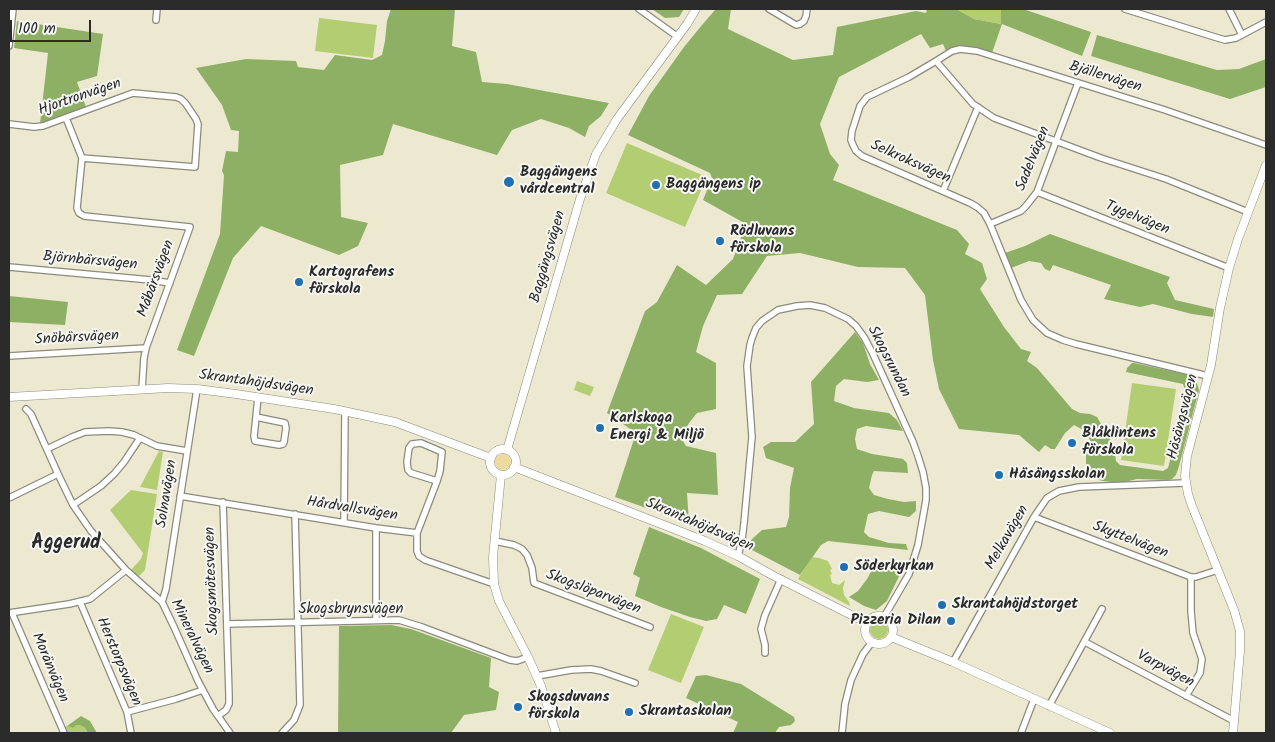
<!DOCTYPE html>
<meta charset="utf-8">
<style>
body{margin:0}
#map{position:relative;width:1275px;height:742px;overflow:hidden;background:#ede9d1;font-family:Kalam,sans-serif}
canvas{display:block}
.frame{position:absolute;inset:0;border:10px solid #2b2b2b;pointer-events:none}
.scale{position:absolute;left:10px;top:20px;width:81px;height:22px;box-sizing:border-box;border:2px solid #2b2b2b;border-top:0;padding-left:6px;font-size:15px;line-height:18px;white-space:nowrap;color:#2b2b2b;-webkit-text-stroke:4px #f6f6f2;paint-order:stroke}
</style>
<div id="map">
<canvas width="1275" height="742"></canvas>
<div class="frame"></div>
<div class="scale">100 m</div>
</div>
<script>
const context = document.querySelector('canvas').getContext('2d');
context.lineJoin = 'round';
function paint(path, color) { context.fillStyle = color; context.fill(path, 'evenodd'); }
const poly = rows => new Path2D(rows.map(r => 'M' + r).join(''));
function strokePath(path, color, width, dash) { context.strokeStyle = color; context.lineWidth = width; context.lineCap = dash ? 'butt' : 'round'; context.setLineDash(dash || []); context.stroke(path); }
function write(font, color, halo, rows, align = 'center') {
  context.font = font + ' Kalam,sans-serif'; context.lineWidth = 4; context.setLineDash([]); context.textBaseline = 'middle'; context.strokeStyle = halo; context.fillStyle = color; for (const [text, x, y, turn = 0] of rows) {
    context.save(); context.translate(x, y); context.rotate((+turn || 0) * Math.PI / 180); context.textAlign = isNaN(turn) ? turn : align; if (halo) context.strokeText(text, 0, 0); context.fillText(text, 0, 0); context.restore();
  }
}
paint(poly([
 [956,9,1001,9,1002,24,974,19],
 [319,18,377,25,373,58,315,51],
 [627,143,707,177,685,227,606,193],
 [577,381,594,387,590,396,574,390],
 [1132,383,1176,389,1164,466,1121,460],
 [159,451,163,452,157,490,140,487],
 [131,490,157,494,145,570,139,576,131,570,141,559,143,553,110,510],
 [812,557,819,558,828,561,832,569,830,570,832,574,830,575,832,583,839,585,845,580,843,588,844,595,849,602,850,606,798,579],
 [671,614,704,627,681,683,648,670],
 '870 630a9 9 0 1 1 18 0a9 9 0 1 1-18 0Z',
 [75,725,80,725,85,728,88,733,68,733,65,727,67,726,73,728]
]), '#b3cd73');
paint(poly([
 [391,9,455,9,452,46,476,52,482,82,507,84,609,103,601,116,589,126,585,137,569,128,541,119,512,130,497,155,393,124,383,155,340,165,341,217,368,223,358,246,339,255,261,226,233,258,194,356,177,350,220,234,224,175,222,171,226,151,238,152,239,131,231,130,222,105,196,68,246,59,296,61,298,67,324,70,335,55,372,60,382,55,385,41,387,21],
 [652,9,684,9,679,17,665,18],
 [731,9,728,29,793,60,833,55,837,27,916,11,926,13,927,9,956,9,974,19,1001,24,1001,9,1023,9,1091,32,1082,56,1002,24,992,53,962,46,946,51,943,44,930,48,921,34,839,77,820,124,830,154,839,165,833,180,957,230,969,244,965,254,982,263,987,279,980,289,1004,327,1021,349,1031,352,1027,361,1037,368,1072,409,1080,413,1090,414,1097,417,1114,446,1116,461,1120,465,1163,471,1168,468,1180,421,1185,390,1183,384,1126,372,1127,368,1132,363,1134,363,1189,375,1194,378,1197,383,1199,390,1179,466,1176,475,1172,479,1169,480,1137,479,1121,483,1103,481,1088,477,1084,474,1086,467,1086,450,1089,447,1091,442,1085,431,1074,425,1065,433,1055,449,1051,449,1045,445,1039,452,1019,435,959,429,939,389,933,360,925,295,905,268,858,267,800,253,767,256,742,294,717,295,703,326,696,352,716,363,716,409,697,413,689,423,681,438,686,446,716,453,718,495,687,493,689,523,615,497,636,433,607,413,645,311,657,302,677,265,706,285,733,259,746,224,703,200,712,178,710,173,628,135,649,96,684,47,702,25,715,10],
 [17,21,103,34,97,76,77,82,86,107,40,124,48,53,14,48],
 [1097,35,1217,70,1239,69,1266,59,1266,87,1230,99,1091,56],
 [1050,234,1170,277,1167,283,1175,300,1214,309,1213,317,1192,314,1153,304,1140,307,1104,299,1111,285,1053,265,1050,271,1045,269,1041,263,1029,261,1011,268,1005,253,1025,246],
 [9,296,68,302,65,325,9,322],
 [855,332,863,343,870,364,879,380,867,382,844,379,836,386,834,401,854,408,889,413,897,420,903,431,866,426,857,429,855,439,857,449,872,454,903,459,907,463,908,473,874,471,872,475,869,488,874,495,888,499,904,502,916,501,916,511,909,517,879,511,868,514,864,532,869,537,889,543,906,544,908,550,828,541,821,545,800,575,752,550,751,540,762,530,786,527,789,517,790,488,794,468,766,458,763,447,771,442,795,442,814,424,811,382],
 [649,527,701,548,760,579,746,614,724,605,717,619,706,621,690,617,661,607,635,596,640,578,633,574],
 [880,563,904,566,887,601,876,610,864,606,849,597,858,591,867,579,873,568],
 [391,625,411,629,491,658,489,687,499,692,496,710,464,715,451,733,338,733,339,626],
 [706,675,741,684,794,717,795,721,791,725,779,727,775,733,733,733,738,722,686,698,696,676],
 [81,716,90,721,97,733,88,733,85,728,80,725,76,725,73,728,67,726]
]), '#8eb065');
paint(poly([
 '495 462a8 8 0 1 1 16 0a8 8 0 1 1-16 0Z'
]), '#eeda9e');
const street = poly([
 [639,9,678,37],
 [769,9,796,25,800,24,804,21,806,16,807,9],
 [1125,9,1218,38,1225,40,1236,38,1266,22],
 [1229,9,1242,35],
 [156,20,157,9],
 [9,46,13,9],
 [936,61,952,51,960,49,977,51,1165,110,1266,145],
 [66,118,82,158,77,208,79,213,84,216,190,227,146,348,144,358,142,389],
 [9,124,34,127,43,126,133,93,176,97,181,99,186,104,196,119,198,124,195,167,82,158],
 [943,191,978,107],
 [1037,192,1229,268],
 [990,224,1009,216,1021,211,1026,206,1037,192,1078,83],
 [9,267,151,280,170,283],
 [9,356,146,348],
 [1208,376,1076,344,1063,340,1047,333,1033,320,1021,300,990,224,984,213,977,207,970,203,862,156,856,151,853,145,851,140,852,131,860,106,867,97,909,77,936,61,973,104,994,118,1101,158,1166,179,1248,212],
 [26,409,31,414,58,474,73,505,91,531,126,570,162,602,174,627,198,681,213,709,230,733],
 [256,417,285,423,286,428,284,442,283,444,279,445,255,441,254,436,256,417,258,397],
 [47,449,72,437,85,432,109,431,122,432,134,435,157,446,187,451],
 [180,496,376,528,417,533,417,551,419,556,425,560,494,584],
 [9,498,58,474],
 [73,505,101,486,114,474,124,462,140,438],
 [1034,517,1191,577,1196,577,1218,570],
 [344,522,345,411],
 [417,533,437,481,440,471,442,452,421,443,412,444,409,448,407,462,408,470,411,473,437,481],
 [495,541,514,545,522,549,527,555,532,568,534,583,650,627],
 [738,556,742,540,744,523,752,437,747,366,750,345,752,338,756,328,762,321,778,310,797,306,810,305,825,308,848,319,856,326,864,337,873,354,913,442,918,456,923,472,926,488,926,500,918,545,909,574,884,617],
 [80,602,121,698,127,712,131,733],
 [162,602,166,589,197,389],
 [9,613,69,604,90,599,126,570],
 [12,613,64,733],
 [376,620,376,528],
 [227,624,399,620,422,627,510,660,517,661,528,657],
 [1085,642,1234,721],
 [765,653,765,645,761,629,765,615,781,579],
 [953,662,1034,517,1047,498,1059,491,1079,487,1185,483],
 [537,676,571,670,591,669,601,671,635,683],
 [1186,696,1200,673,1202,659,1193,633,1191,611,1191,577],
 [1049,706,1102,609],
 [127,712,176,699,203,690],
 [218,716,226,710,229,704,229,695,223,502],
 [282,733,294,720,300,705,295,514],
 [842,733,845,704,851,680,863,654,872,642],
 [1021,733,1034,699]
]);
const secondary = poly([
 [9,397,168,388,197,389,236,394,334,409,395,422,491,458],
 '490 462a13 13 0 1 1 26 0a13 13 0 1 1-26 0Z',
 [507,450,580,199,596,154,617,119,687,24,696,9],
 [514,467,705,541,738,556,772,575,867,623],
 [501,475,493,557,494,584,499,601,528,657,541,686,556,733],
 '865 630a14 14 0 1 1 28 0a14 14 0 1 1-28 0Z',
 [891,637,953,662,1110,733],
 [1233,733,1240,651,1240,631,1234,610,1192,506,1188,494,1185,476,1187,456,1211,365,1220,308,1229,268,1238,239,1266,165]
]);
strokePath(street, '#8c8a7e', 8);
strokePath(secondary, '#8c8a7e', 9);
strokePath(street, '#fff', 5.5);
strokePath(secondary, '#fff', 8);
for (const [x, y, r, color] of [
 [509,182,6,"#1f6fb2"],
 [656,185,5,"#1f6fb2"],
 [720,241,5,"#1f6fb2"],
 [299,282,5,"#1f6fb2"],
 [600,428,5,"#1f6fb2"],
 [1072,443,5,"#1f6fb2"],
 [999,475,5,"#1f6fb2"],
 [844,567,5,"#1f6fb2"],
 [942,605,5,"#1f6fb2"],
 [951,621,5,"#1f6fb2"],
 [518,707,5,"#1f6fb2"],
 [629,712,5,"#1f6fb2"]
]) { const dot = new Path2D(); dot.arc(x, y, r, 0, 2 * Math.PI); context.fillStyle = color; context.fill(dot); strokePath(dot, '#f6f6f2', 2); }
write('15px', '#2b2b2b', '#f6f6f2', [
 ["Bjällervägen",1105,78,17],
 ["Hjortronvägen",80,98,-19],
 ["Sadelvägen",1034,159,-68],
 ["Selkroksvägen",910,163,24],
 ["Tygelvägen",1137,219,22],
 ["Baggängsvägen",549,257,-74],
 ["Björnbärsvägen",90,262,5],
 ["Måbärsvägen",157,279,-70],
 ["Snöbärsvägen",77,339,-3],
 ["Skogsrundan",888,362,63],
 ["Skrantahöjdsvägen",256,384,8],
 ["Häsängsvägen",1184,417,-76],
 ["Solnavägen",168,494,-81],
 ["Hårdvallsvägen",352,510,9],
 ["Skrantahöjdsvägen",699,526,23],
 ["Melkavägen",1008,538,-60],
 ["Skyttelvägen",1130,541,21],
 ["Skogsmötesvägen",213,581,-92],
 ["Skogslöparvägen",593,593,21],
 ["Skogsbrynsvägen",351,610],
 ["Mineralvägen",191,637,64],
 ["Herstorpsvägen",118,662,67],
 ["Moränvägen",49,668,67],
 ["Varpvägen",1165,670,28]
]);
write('bold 15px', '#2b2b2b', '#f6f6f2', [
 ["Baggängens",520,173],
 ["vårdcentral",520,190],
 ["Baggängens ip",666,185],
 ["Rödluvans",730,232],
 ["förskola",730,249],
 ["Kartografens",309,273],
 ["förskola",309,290],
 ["Karlskoga",610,419],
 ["Energi & Miljö",610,436],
 ["Blåklintens",1082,434],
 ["förskola",1082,451],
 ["Häsängsskolan",1009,475],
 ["Söderkyrkan",854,567],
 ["Skrantahöjdstorget",952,605],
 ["Pizzeria Dilan",941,621,"right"],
 ["Skogsduvans",528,698],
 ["förskola",528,715],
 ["Skrantaskolan",639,712]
], 'left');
write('bold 20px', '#2b2b2b', '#f6f6f2', [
 ["Aggerud",66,545]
]);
</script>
